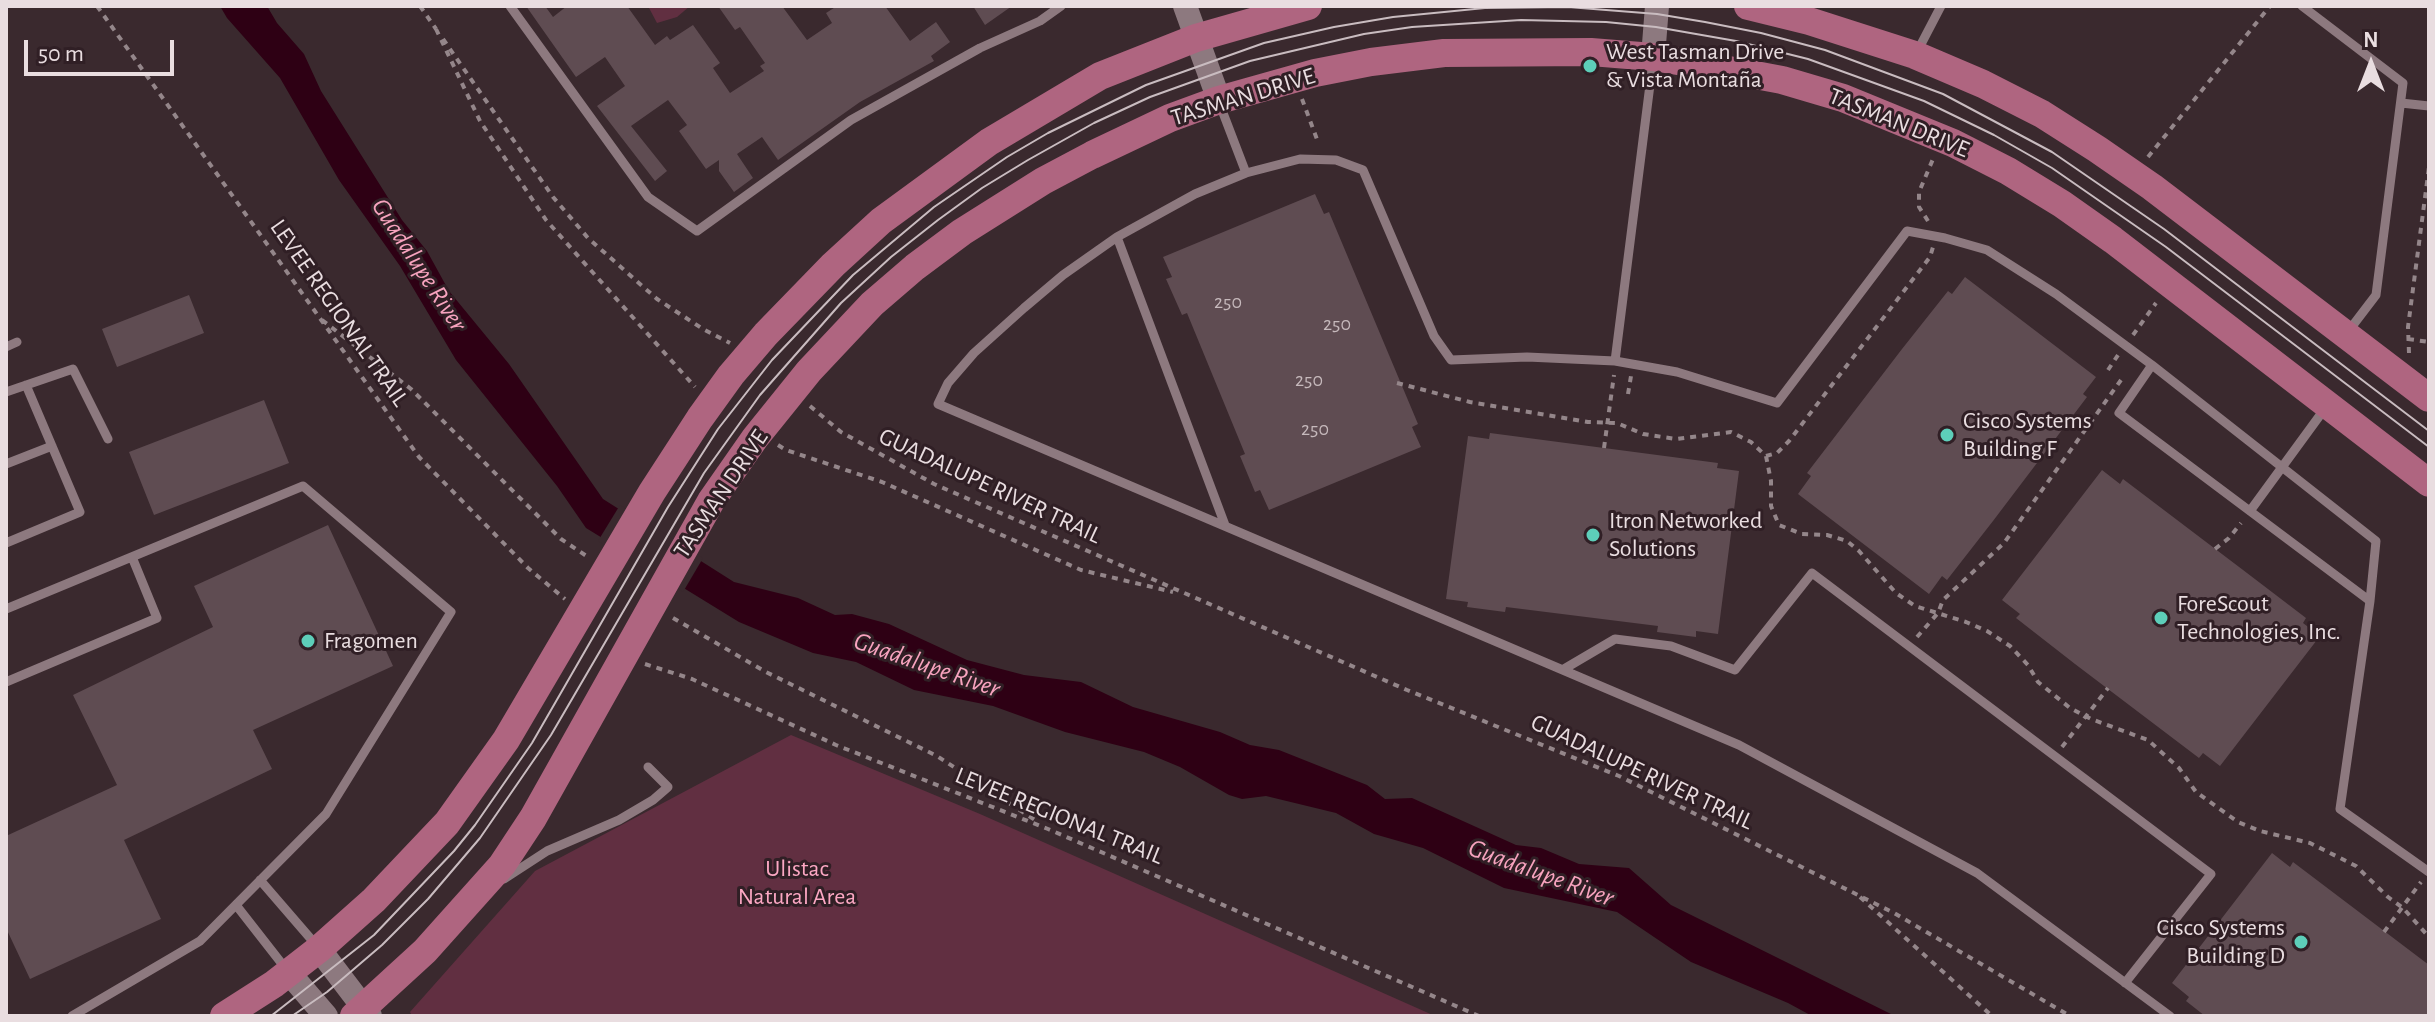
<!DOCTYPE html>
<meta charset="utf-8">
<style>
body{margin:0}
#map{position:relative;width:2435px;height:1022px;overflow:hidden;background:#3a292e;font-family:"Alegreya Sans",sans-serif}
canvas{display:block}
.frame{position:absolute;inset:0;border:8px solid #e9dde0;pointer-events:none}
.north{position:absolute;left:2331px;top:24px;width:80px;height:80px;-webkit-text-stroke:6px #301f25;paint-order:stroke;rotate:0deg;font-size:22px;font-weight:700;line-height:32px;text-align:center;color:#e9dde0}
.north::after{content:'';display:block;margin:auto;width:28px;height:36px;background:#e9dde0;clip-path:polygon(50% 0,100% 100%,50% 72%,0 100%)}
.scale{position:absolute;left:24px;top:40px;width:150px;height:36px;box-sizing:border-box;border:4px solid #e9dde0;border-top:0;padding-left:10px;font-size:24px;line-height:28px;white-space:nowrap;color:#e9dde0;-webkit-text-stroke:6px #301f25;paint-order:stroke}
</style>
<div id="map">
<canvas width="2435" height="1022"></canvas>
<div class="frame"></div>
<div class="north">N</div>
<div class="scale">50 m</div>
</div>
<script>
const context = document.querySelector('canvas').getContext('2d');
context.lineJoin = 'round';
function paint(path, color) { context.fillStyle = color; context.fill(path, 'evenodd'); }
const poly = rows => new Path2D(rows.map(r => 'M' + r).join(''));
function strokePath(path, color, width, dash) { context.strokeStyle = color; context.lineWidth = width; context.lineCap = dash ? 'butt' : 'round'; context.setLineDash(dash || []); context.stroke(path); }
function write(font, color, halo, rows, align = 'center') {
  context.font = font + ' "Alegreya Sans",sans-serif'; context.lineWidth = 6; context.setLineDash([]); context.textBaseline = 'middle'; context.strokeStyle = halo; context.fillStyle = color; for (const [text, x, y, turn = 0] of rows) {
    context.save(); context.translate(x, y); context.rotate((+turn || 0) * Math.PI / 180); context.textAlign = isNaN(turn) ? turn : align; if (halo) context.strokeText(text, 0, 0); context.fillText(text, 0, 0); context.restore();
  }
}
paint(poly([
 [648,6,690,6,677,17,657,23],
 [791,735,980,814,1435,1016,412,1016,410,1012,535,871]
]), '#612f41');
paint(poly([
 [220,6,267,6,277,23,304,54,321,91,402,220,427,251,449,291,509,364,603,499,734,582,798,598,835,615,852,614,889,624,967,660,1024,675,1081,682,1133,707,1220,732,1250,745,1279,750,1367,785,1385,799,1412,798,1516,845,1541,848,1579,864,1629,868,1671,905,1895,1016,1812,1016,1788,1003,1691,962,1617,912,1504,888,1423,848,1374,834,1336,813,1266,796,1242,799,1229,795,1180,767,1144,752,1065,732,993,706,914,690,856,662,813,653,739,622,586,528,557,486,456,360,400,266,339,180,280,78,227,18]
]), '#2e0014');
paint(poly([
 [620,505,703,558,683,592,598,541]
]), '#3a292e');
paint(poly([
 [526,6,545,6,553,17,567,6,627,6,655,45,667,36,670,40,693,25,720,63,713,68,730,93,764,71,760,66,765,63,740,27,735,30,718,6,782,6,807,40,832,23,826,13,837,6,885,6,910,41,936,22,950,42,931,56,934,61,860,102,778,160,762,137,737,154,753,178,734,192,719,171,719,160,706,169,679,131,687,125,668,100,631,126,667,171,655,181,597,106,625,86,605,57,576,77],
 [973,6,1012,6,985,25],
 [1315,194,1324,214,1329,212,1389,355,1418,424,1412,427,1421,447,1269,510,1260,490,1255,492,1240,456,1245,454,1187,313,1182,315,1166,279,1172,277,1163,257],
 [1965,277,2096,377,2083,394,2087,397,1993,521,1947,580,1942,576,1929,594,1798,494,1811,476,1807,473,1902,349,1948,291,1952,294],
 [189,295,204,333,117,367,102,329],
 [264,400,289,463,154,515,129,452],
 [1490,433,1718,463,1717,468,1739,471,1718,634,1696,631,1696,637,1657,632,1658,626,1506,607,1505,612,1467,607,1468,602,1446,599,1468,436,1489,439],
 [2102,470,2120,484,2123,479,2247,573,2306,618,2303,623,2320,636,2220,766,2203,753,2199,758,2075,664,2016,618,2020,614,2002,600],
 [328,525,393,666,253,730,272,769,124,840,161,919,30,979,6,928,6,836,117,785,73,695,213,627,194,586],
 [2272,853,2290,867,2293,862,2429,965,2429,1016,2205,1016,2186,1001,2189,997,2172,983]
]), '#5f4c52');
strokePath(poly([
 [97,6,419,457,528,568,565,599],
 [420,6,436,29],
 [436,29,480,121,546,220,695,387],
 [443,39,553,197,588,238,657,299,703,329,730,343],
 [1302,99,1318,142],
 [2148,157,2270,6],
 [1928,221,1919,207,1919,192,1933,159],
 [322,320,411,389,561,539,588,557],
 [2133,335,2156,303],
 [2408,339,2429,342],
 [2409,353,2408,327,2429,167],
 [2108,370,2118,355],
 [1397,383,1470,402,1588,422,1617,423,1643,434,1676,439,1731,432,1751,442,1766,456,1771,481,1771,506,1779,525,1802,534,1827,535,1847,541,1859,551,1896,593,1915,606,1966,622,1987,631,2010,646,2028,665,2038,682,2070,708,2091,719,2148,740,2179,768,2196,792,2238,822,2260,831,2310,843,2356,866,2388,897,2403,908,2429,937],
 [1628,394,1631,376],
 [810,406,841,432,934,484,1407,690,1619,776,1894,913,2070,1016],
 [778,445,786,450,882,482,1081,570,1173,592],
 [1604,448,1614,375],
 [1766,456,1777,453,1789,441,1930,257,1933,247],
 [2215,549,2229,538,2241,523],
 [673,618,766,672,937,756,1038,822],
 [1917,637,1938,613,1943,600,2004,543,2121,380],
 [645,664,692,679,836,745,1048,829,1479,1016],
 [2062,747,2108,688],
 [1860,897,1992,1016],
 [2384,932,2421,882]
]), '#94868a', 4, [6, 6]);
strokePath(poly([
 [510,6,648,197,697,231,851,120,980,48,1040,21,1061,6],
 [2302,6,2403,83,2376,295,2347,333],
 [1917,52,1941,6],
 [2401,103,2429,106],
 [1220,105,1246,173],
 [1117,237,1225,525],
 [6,347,17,342],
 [1615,361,1653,61],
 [2152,365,2119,413,2370,601],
 [6,392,73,369,108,439],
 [6,464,52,446],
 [2250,511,2326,407],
 [6,543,80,512,26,385],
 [6,609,303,486,451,612,326,814,200,941,72,1016],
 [1564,669,1615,639,1671,646,1735,670,1812,573,2211,874,2125,983],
 [6,682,157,618,132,557],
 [504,879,547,851,619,820,653,800,668,787,648,767],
 [260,880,317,946],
 [236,905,286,969],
 [2170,1016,1977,873,1739,745,938,404,948,383,974,353,1024,308,1063,275,1117,237,1195,194,1246,173,1300,159,1336,160,1363,170,1434,336,1451,360,1527,357,1615,361,1677,372,1777,403,1907,231,1945,238,1987,250,2056,294,2152,365,2376,541,2370,601,2340,809,2429,872]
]), '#8d797f', 9);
strokePath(poly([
 [1185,6,1219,100],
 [1653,57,1657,6],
 [319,949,370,1016],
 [289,973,326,1016]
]), '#8d797f', 24);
strokePath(poly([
 [1748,6,1809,21,1915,55,1983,84,2042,114,2097,149,2152,187,2429,398],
 [224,1016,274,984,319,949,374,900,447,823,506,740,652,492,700,418,731,375,766,334,833,265,881,221,989,142,1100,76,1196,38,1308,6],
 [354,1016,425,951,502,865,533,818,711,501,755,438,809,371,872,304,915,267,962,232,1043,181,1092,155,1170,118,1219,100,1315,73,1371,62,1444,53,1591,52,1653,57,1702,65,1782,80,1843,98,1953,143,2008,171,2062,204,2113,240,2429,483]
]), '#af6580', 28);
strokePath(poly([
 [271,1016,374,935,454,851,475,825,532,743,668,507,718,429,772,360,853,275,934,207,1007,157,1048,133,1146,85,1264,43,1334,27,1393,17,1485,8,1568,7,1657,14,1705,22,1761,33,1825,50,1943,94,2052,152,2164,229,2429,431],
 [292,1016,327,992,382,945,428,899,480,838,551,735,704,473,760,395,841,303,891,257,938,220,982,188,1028,160,1094,123,1150,97,1250,61,1364,34,1412,27,1521,20,1606,22,1656,27,1736,41,1808,59,1924,101,1994,135,2052,168,2166,247,2429,447]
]), '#c9bcc0', 2);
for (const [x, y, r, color] of [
 [1590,66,8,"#5dceb9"],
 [1947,435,8,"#5dceb9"],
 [1593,535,8,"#5dceb9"],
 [2161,618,8,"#5dceb9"],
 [308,641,8,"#5dceb9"],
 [2301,942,8,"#5dceb9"]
]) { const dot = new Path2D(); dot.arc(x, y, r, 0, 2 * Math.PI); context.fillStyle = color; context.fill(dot); strokePath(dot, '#301f25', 3); }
write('20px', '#c6b9bc', null, [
 ["250",1228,302],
 ["250",1337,324],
 ["250",1309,380],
 ["250",1315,429]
]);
write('24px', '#e9dde0', '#301f25', [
 ["West Tasman Drive",1606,52],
 ["& Vista Montaña",1606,80],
 ["Cisco Systems",1963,421],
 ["Building F",1963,449],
 ["Itron Networked",1609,521],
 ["Solutions",1609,549],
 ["ForeScout",2177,604],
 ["Technologies, Inc.",2177,632],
 ["Fragomen",324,641],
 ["Cisco Systems",2285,928,"right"],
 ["Building D",2285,956,"right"]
], 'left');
write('24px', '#e9dde0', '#301f25', [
 ["TASMAN DRIVE",1243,97,-17],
 ["TASMAN DRIVE",1899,123,22],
 ["LEVEE REGIONAL TRAIL",339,313,55],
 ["GUADALUPE RIVER TRAIL",990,486,25],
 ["TASMAN DRIVE",721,494,-56],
 ["GUADALUPE RIVER TRAIL",1642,772,25],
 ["LEVEE REGIONAL TRAIL",1059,816,22]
]);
write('24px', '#fca7c3', '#301f25', [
 ["Ulistac",797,869],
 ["Natural Area",797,897]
]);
write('italic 26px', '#f7a3be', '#301f25', [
 ["Guadalupe River",419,265,57],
 ["Guadalupe River",927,665,19],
 ["Guadalupe River",1541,873,20]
]);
</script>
